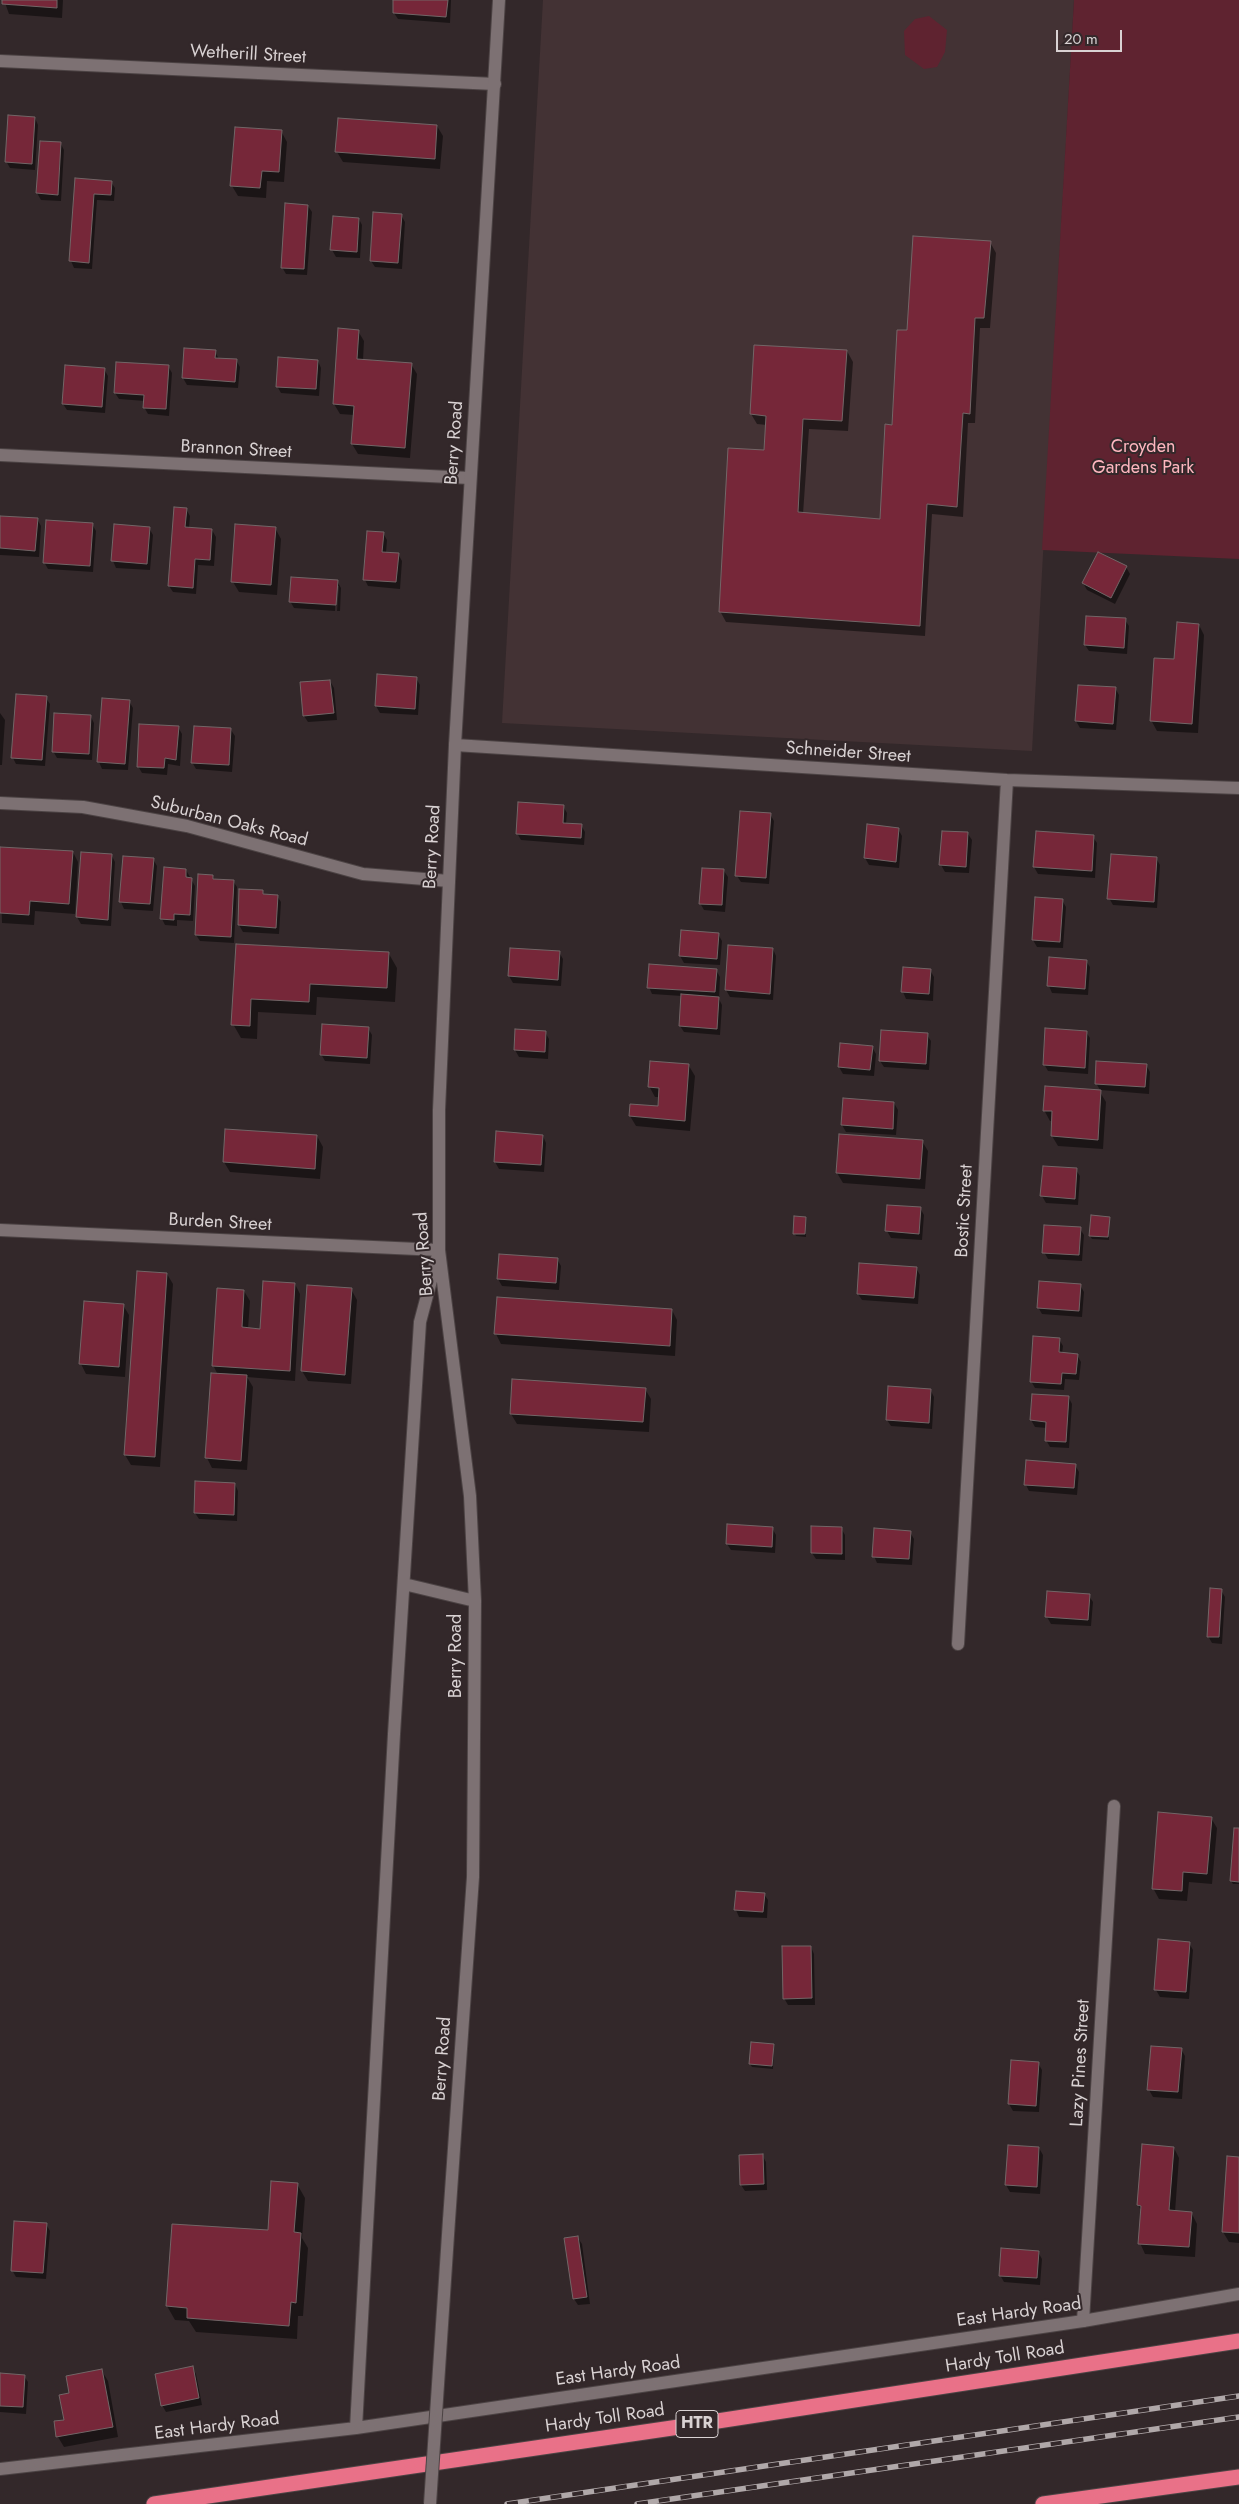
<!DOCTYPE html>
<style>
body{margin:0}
#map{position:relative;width:1239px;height:2504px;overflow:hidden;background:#33282a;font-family:Jost,sans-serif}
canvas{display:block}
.scale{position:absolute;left:1056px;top:30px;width:66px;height:22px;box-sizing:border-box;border:2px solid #d9d2d3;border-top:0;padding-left:6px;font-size:15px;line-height:18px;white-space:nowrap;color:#d9d2d3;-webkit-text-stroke:4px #33282a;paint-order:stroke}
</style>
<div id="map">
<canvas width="1239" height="2504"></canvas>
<div class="scale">20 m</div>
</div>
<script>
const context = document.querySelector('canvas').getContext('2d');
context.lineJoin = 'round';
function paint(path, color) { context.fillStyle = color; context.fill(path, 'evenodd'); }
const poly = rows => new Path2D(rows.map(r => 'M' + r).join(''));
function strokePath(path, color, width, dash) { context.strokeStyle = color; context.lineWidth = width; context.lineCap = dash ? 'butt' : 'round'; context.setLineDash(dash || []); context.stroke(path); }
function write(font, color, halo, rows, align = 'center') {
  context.font = font + ' Jost,sans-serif'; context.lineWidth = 4; context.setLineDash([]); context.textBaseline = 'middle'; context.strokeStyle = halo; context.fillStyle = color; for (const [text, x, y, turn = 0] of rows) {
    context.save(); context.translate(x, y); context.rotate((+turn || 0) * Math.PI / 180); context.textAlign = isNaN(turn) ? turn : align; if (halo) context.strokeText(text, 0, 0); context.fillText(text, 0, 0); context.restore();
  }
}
paint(poly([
 [543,0,1074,0,1032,751,502,723]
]), '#433234');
paint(poly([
 [1074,0,1239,0,1239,559,1042,550],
 [929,16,947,30,945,52,937,67,924,69,905,55,904,31,915,19]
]), '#5f2330');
paint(poly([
 [4,0,63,0,62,18,9,14],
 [395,0,451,0,450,23,398,19,394,13],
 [35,118,38,125,35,170,10,168,6,161],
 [437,126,443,136,440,169,343,162,337,152],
 [281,131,287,142,284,182,267,181,266,198,238,196,232,186],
 [61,144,64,150,61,201,41,200,37,193],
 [76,179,111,182,115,188,114,201,97,200,92,269,74,268,71,261],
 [308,206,312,212,307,275,286,274,282,267],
 [401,215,405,222,402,269,375,267,371,261],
 [359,219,362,225,360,258,336,257,332,250],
 [990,242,996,253,990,328,980,328,975,423,968,423,963,517,932,514,925,636,726,622,720,611,765,451,767,425,757,424,751,414,847,351,853,362,848,431,809,429,803,514,881,520,908,331],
 [358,331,364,341,363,360,411,364,417,374,410,458,358,454,352,444,354,415,340,414,334,404],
 [185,350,215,352,219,359,236,360,240,367,238,388,187,385,183,378],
 [318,361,321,368,319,396,281,393,277,386],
 [168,366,172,373,169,416,148,414,144,407,145,401,119,399,115,393],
 [104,369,108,376,105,413,67,410,63,404],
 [186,509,190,516,189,528,212,530,216,537,214,566,198,565,196,594,173,592,169,586],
 [0,517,37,519,41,526,39,557,0,555],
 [92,524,96,531,93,572,48,569,44,562],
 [115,526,149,528,153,535,150,570,116,568,113,561],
 [275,528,281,539,277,595,239,592,233,582],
 [383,533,387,540,386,553,398,554,402,561,400,589,368,586,365,580],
 [1126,567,1130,574,1115,604,1087,590,1083,583],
 [337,581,341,588,340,611,337,611,339,586,336,586,335,611,294,608,290,601],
 [1125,620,1129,626,1127,654,1089,651,1085,645],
 [1199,625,1204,635,1198,733,1157,731,1151,720,1175,660],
 [379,676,416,678,420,685,418,715,380,713,376,706],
 [330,681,334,688,337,720,308,722,304,716],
 [1079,686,1115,688,1119,695,1116,730,1080,728,1076,721],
 [46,698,50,704,45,766,16,764,13,758],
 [129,701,133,708,128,770,102,769,99,762],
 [0,713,5,720,2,765,0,765],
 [91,717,94,723,92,760,57,758,53,751],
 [178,727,182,734,180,766,168,764,167,775,142,773,138,766],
 [231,730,235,736,232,772,196,769,192,762],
 [563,806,567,813,566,824,581,825,585,832,584,845,521,840,517,833],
 [770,814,774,821,769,884,741,882,737,876],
 [868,826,898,829,902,836,899,868,869,865,865,858],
 [968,834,972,840,969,873,945,872,941,865],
 [1093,837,1097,843,1095,878,1038,874,1034,867],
 [73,852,78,862,75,914,35,911,34,925,2,923,0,857],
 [112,856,115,862,111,926,81,924,77,917],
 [1156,858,1160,865,1157,908,1113,905,1109,898],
 [153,859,157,866,153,911,124,909,121,902],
 [186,870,195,886,193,921,177,920,177,926,165,925,162,919],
 [724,871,728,877,725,912,704,910,700,903],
 [213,876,215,880,233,881,237,887,234,943,200,941,196,935],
 [262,891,265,896,277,896,281,902,279,934,243,932,239,925],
 [1062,900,1066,907,1063,948,1037,947,1033,940],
 [718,934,722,941,720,965,684,963,680,956],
 [237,945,389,954,397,968,395,1002,317,997,316,1015,258,1012,257,1039,241,1038,233,1024],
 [729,946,773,949,776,956,773,1000,730,997,726,990],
 [559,952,563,959,561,986,513,983,509,976],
 [1086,961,1090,967,1088,995,1052,993,1049,986],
 [904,968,930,970,934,977,933,1001,906,999,903,992],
 [716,970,720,977,719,999,722,1005,720,1035,684,1032,680,1026,682,996,652,994,649,987],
 [368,1028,372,1035,370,1064,325,1061,321,1054],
 [545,1032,549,1039,548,1059,519,1057,515,1050],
 [1086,1032,1090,1038,1088,1074,1048,1071,1044,1064],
 [927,1035,931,1041,929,1070,884,1067,880,1061],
 [872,1047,876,1054,874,1076,843,1074,839,1067],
 [1146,1065,1150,1072,1149,1094,1100,1090,1096,1083],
 [689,1066,695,1076,690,1131,636,1126,630,1116,631,1105,659,1108,660,1097,655,1097,649,1086],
 [1100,1092,1106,1102,1103,1149,1058,1146,1052,1136,1053,1121,1050,1121,1044,1110],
 [894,1103,898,1110,896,1135,846,1132,842,1125],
 [317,1136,323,1147,320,1179,230,1172,224,1162],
 [543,1136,546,1143,544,1172,499,1169,495,1162],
 [922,1141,928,1151,925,1189,843,1183,837,1173],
 [1076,1170,1080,1176,1078,1205,1046,1203,1042,1196],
 [920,1208,924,1215,922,1240,891,1238,887,1231],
 [805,1218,806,1237,796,1236,795,1234],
 [1109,1218,1109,1240,1092,1239,1090,1236],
 [1080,1229,1084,1235,1082,1261,1048,1259,1044,1252],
 [557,1259,561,1266,559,1290,502,1286,498,1279],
 [916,1268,920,1275,918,1304,862,1300,858,1294],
 [167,1274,173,1284,160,1467,131,1465,125,1455],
 [295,1284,300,1294,295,1381,247,1377,253,1387,247,1470,212,1468,207,1458,218,1375,213,1365,244,1291,250,1301,248,1329,261,1330],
 [1080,1285,1084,1292,1082,1317,1042,1314,1038,1307],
 [308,1286,351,1289,357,1300,351,1384,308,1381,302,1371],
 [123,1305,129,1315,125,1377,86,1374,81,1364],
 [672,1310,677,1320,675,1356,501,1344,496,1334],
 [1059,1339,1063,1346,1062,1354,1077,1355,1081,1362,1079,1380,1065,1379,1064,1390,1035,1388,1031,1381],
 [645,1389,651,1399,649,1432,517,1424,511,1414],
 [931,1391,934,1397,932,1429,891,1426,887,1420],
 [1033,1395,1069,1398,1072,1404,1069,1448,1050,1447,1046,1440,1047,1428,1035,1427,1031,1420],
 [1075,1465,1079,1472,1077,1495,1029,1491,1026,1485],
 [235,1484,238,1491,237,1521,199,1519,195,1513],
 [772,1528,776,1535,775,1553,731,1550,727,1544],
 [841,1528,845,1535,845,1560,816,1559,812,1553],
 [910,1532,914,1539,912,1565,877,1563,874,1556],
 [1221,1590,1225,1597,1222,1644,1212,1643,1208,1636],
 [1089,1596,1093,1602,1091,1626,1051,1624,1047,1617],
 [1211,1818,1217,1828,1212,1884,1189,1882,1187,1901,1159,1899,1153,1888],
 [1239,1830,1239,1884,1233,1884,1231,1881],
 [764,1894,768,1900,767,1918,739,1917,736,1910],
 [1189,1943,1193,1950,1189,1999,1160,1997,1156,1990],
 [811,1947,814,1954,815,2005,788,2005,784,1998],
 [774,2045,773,2069,752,2067,750,2064],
 [1181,2049,1185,2056,1182,2099,1153,2097,1149,2090],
 [1038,2063,1042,2070,1039,2112,1013,2111,1009,2104],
 [1039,2148,1043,2155,1040,2194,1010,2192,1006,2185],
 [1174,2148,1179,2158,1175,2212,1192,2214,1197,2224,1195,2257,1145,2254,1140,2243,1142,2212,1138,2205],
 [762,2155,766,2162,767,2190,745,2191,741,2185],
 [1239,2158,1239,2243,1229,2242,1223,2232],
 [297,2184,305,2198,302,2238,308,2248,303,2316,298,2316,297,2339,196,2332,189,2321,175,2320,167,2306,269,2232],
 [46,2224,50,2231,46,2279,16,2277,12,2270],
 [578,2238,582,2244,590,2304,578,2305,574,2299],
 [1038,2252,1042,2259,1040,2285,1004,2282,1000,2275],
 [193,2368,196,2374,202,2405,166,2412,162,2405],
 [102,2371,108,2381,118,2437,64,2447,58,2437,65,2421,70,2394],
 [0,2374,24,2376,28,2382,26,2414,0,2412]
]), '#0007');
const building = poly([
 [2,0,57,0,57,8,2,4,2,0],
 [393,0,448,0,446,17,393,13,393,0],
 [8,115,35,117,32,164,5,162,8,115],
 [338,118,437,125,435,159,335,152,338,118],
 [235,127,282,130,279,172,262,171,260,188,230,186,235,127],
 [40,141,61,142,58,195,36,193,40,141],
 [75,178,112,181,111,195,94,194,89,263,69,261,75,178],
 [285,203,308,205,304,269,281,268,285,203],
 [373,212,402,214,398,263,370,261,373,212],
 [333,216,359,218,357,252,330,250,333,216],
 [913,236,991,241,984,318,975,318,970,414,963,413,957,507,927,504,920,626,719,612,728,448,764,450,766,416,750,414,754,345,847,350,842,421,803,419,798,512,880,519,885,424,892,425,897,330,907,330,913,236],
 [338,328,359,330,357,359,412,363,405,448,351,444,354,406,333,404,338,328],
 [184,348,216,350,215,358,237,359,235,382,182,378,184,348],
 [278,357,318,360,316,389,276,387,278,357],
 [116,362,169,365,166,409,143,408,144,395,114,393,116,362],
 [65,365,105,368,102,407,62,404,65,365],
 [174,507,187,508,185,527,212,529,210,560,195,559,193,588,168,586,174,507],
 [0,516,38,518,35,551,0,548,0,516],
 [46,520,93,523,90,566,43,563,46,520],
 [114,524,150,527,147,564,111,561,114,524],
 [235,524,276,527,271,585,231,582,235,524],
 [367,531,384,532,382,552,399,553,396,582,363,580,367,531],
 [1098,552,1127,566,1111,598,1082,583,1098,552],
 [291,577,338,580,336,605,289,602,291,577],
 [1086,616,1126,618,1124,648,1084,645,1086,616],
 [1177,622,1199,624,1192,724,1150,721,1154,658,1174,659,1177,622],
 [377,674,417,677,415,709,375,706,377,674],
 [330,680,334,713,303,716,300,682,330,680],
 [1078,685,1116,687,1113,724,1075,721,1078,685],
 [16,694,47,696,42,760,11,758,16,694],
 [102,698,130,700,125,764,97,762,102,698],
 [54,713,91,715,89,754,52,752,54,713],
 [139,724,179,726,176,760,165,758,164,768,137,767,139,724],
 [194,726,231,728,229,765,191,763,194,726],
 [518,802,564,805,563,823,582,824,581,838,516,834,518,802],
 [740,811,771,813,766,878,735,876,740,811],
 [867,824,899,828,896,862,864,858,867,824],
 [942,831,968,832,966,867,939,865,942,831],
 [1036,831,1094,835,1092,871,1033,867,1036,831],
 [0,847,73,851,69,904,30,901,29,915,0,913,0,847],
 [81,852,112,854,108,920,76,917,81,852],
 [1111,854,1157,857,1154,902,1107,899,1111,854],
 [123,856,154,858,150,904,119,902,123,856],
 [164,867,186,869,186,877,192,878,190,915,174,914,174,920,160,919,164,867],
 [702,868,724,869,722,905,699,904,702,868],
 [198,874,213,875,213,879,234,880,231,937,195,935,198,874],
 [239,889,263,890,263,894,278,895,276,928,238,925,239,889],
 [1035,897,1063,899,1060,942,1032,940,1035,897],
 [681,930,719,933,717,959,679,956,681,930],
 [236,944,389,952,387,988,310,984,309,1002,251,999,250,1026,231,1025,236,944],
 [728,945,773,948,770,994,725,990,728,945],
 [510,948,560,951,558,980,508,976,510,948],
 [1049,957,1087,960,1085,989,1047,986,1049,957],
 [649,964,717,969,715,992,647,988,649,964],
 [903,967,931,969,929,994,901,992,903,967],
 [681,994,719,997,717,1029,679,1026,681,994],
 [322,1024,369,1027,367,1058,320,1055,322,1024],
 [1045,1028,1087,1031,1085,1068,1043,1065,1045,1028],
 [515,1029,546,1031,545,1052,514,1050,515,1029],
 [881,1030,928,1033,926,1064,879,1061,881,1030],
 [840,1043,873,1046,870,1070,838,1067,840,1043],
 [650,1061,689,1064,685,1121,629,1116,630,1104,658,1106,659,1088,648,1087,650,1061],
 [1096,1061,1147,1064,1145,1087,1095,1084,1096,1061],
 [1045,1086,1101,1090,1098,1140,1051,1136,1052,1111,1043,1111,1045,1086],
 [843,1098,894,1102,893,1129,841,1125,843,1098],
 [225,1129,317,1135,315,1169,223,1162,225,1129],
 [496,1131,543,1135,541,1165,494,1162,496,1131],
 [839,1134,923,1140,920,1179,836,1173,839,1134],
 [1043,1166,1077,1168,1075,1199,1040,1196,1043,1166],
 [887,1205,921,1207,919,1234,885,1231,887,1205],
 [1091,1215,1110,1217,1108,1237,1089,1236,1091,1215],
 [794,1216,806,1217,805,1234,793,1234,794,1216],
 [1044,1225,1081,1227,1079,1255,1042,1253,1044,1225],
 [499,1254,558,1258,556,1283,497,1279,499,1254],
 [859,1263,917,1267,914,1298,857,1294,859,1263],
 [137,1271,167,1273,155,1457,124,1455,137,1271],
 [263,1281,295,1283,290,1371,212,1366,217,1288,244,1290,242,1327,260,1329,263,1281],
 [1039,1281,1081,1284,1079,1311,1037,1308,1039,1281],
 [307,1285,352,1288,345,1375,301,1371,307,1285],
 [497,1297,672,1309,670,1346,494,1334,497,1297],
 [84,1301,124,1304,119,1367,79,1364,84,1301],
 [1033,1336,1060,1338,1059,1352,1078,1354,1076,1374,1062,1373,1061,1384,1030,1382,1033,1336],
 [211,1373,247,1375,241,1461,205,1458,211,1373],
 [512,1379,646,1388,643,1422,510,1414,512,1379],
 [888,1386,931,1389,929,1423,886,1420,888,1386],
 [1032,1394,1069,1396,1066,1442,1045,1441,1046,1422,1030,1420,1032,1394],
 [1026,1460,1076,1464,1074,1488,1024,1485,1026,1460],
 [195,1481,235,1483,234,1515,194,1513,195,1481],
 [727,1524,773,1527,772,1547,726,1544,727,1524],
 [811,1526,842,1527,842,1554,811,1553,811,1526],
 [874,1528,911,1531,909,1559,872,1557,874,1528],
 [1210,1588,1222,1589,1219,1637,1207,1637,1210,1588],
 [1047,1591,1090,1594,1088,1620,1045,1617,1047,1591],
 [1158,1812,1212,1817,1207,1874,1183,1872,1182,1891,1152,1889,1158,1812],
 [1234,1828,1239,1828,1239,1882,1230,1881,1234,1828],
 [736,1891,765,1893,763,1912,734,1910,736,1891],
 [1158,1939,1190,1942,1186,1992,1154,1990,1158,1939],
 [782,1946,811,1946,812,1998,783,1999,782,1946],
 [751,2042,774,2044,772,2066,749,2064,751,2042],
 [1151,2046,1182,2048,1178,2092,1147,2090,1151,2046],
 [1011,2060,1039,2062,1036,2106,1008,2104,1011,2060],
 [1142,2144,1174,2147,1169,2210,1192,2212,1189,2247,1138,2244,1141,2206,1137,2205,1142,2144],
 [1008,2145,1039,2147,1037,2187,1005,2185,1008,2145],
 [763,2154,764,2184,740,2185,739,2155,763,2154],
 [1227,2156,1239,2157,1239,2233,1222,2232,1227,2156],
 [271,2181,298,2183,294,2232,301,2233,296,2303,291,2302,289,2326,187,2318,187,2308,166,2306,172,2224,268,2230,271,2181],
 [14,2221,47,2223,43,2273,11,2271,14,2221],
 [578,2236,587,2297,573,2299,564,2238,578,2236],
 [1001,2248,1039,2251,1037,2278,999,2276,1001,2248],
 [193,2366,199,2398,161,2406,155,2374,193,2366],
 [102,2369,113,2427,56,2437,54,2421,64,2420,59,2395,69,2393,66,2376,102,2369],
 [0,2373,25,2375,23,2407,0,2406,0,2373]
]);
paint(building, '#762739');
strokePath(building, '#726667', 1);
const street = poly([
 [0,61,495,84],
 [0,455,470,478],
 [455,745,1007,780,1239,788],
 [0,803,83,807,187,826,363,874,449,881],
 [0,1230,439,1250],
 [958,1644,1007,780],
 [1083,2321,1114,1806]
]);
const secondary = poly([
 [404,1584,475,1601],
 [449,2220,473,1877,475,1601,470,1496,439,1250,439,1110,455,745,499,0],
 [356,2428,394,1734,420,1322,437,1258],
 [0,2469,356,2428,1083,2321,1239,2294]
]);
const highway = poly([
 [154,2504,672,2428,1239,2341],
 [1043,2504,1239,2477]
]);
strokePath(street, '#4c4344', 14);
strokePath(secondary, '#4c4344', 14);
strokePath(highway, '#4c4344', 17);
strokePath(street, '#7d7173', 12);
strokePath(secondary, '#7d7173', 12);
strokePath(highway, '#e97188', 15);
const rail = poly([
 [507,2504,1239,2396],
 [637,2504,1239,2417]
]);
strokePath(rail, '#b0a8a9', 5.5);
strokePath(rail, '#33282a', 4, [11]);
const secondaryBridge = poly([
 [430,2504,449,2220]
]);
strokePath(secondaryBridge, '#4c4344', 14, []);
strokePath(secondaryBridge, '#7d7173', 12);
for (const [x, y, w] of [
 [697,2424,42]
]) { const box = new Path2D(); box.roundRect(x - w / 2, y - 13.5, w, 27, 4); context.fillStyle = '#33282a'; context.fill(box); strokePath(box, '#d9d2d3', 1); }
write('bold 16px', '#d9d2d3', null, [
 ["HTR",697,2424]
]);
write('18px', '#d9d2d3', '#33282a', [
 ["Wetherill Street",248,55,3],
 ["Berry Road",455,443,-86],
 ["Brannon Street",236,450,3],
 ["Schneider Street",848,753,4],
 ["Suburban Oaks Road",229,822,14],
 ["Berry Road",433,847,-87],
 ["Bostic Street",965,1211,-87],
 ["Burden Street",220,1223,3],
 ["Berry Road",425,1254,-94],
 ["Berry Road",457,1656,-90],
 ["Berry Road",443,2059,-86],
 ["Lazy Pines Street",1081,2063,-87],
 ["East Hardy Road",1019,2313,-8],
 ["Hardy Toll Road",1005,2358,-9],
 ["East Hardy Road",618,2372,-8],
 ["Hardy Toll Road",605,2419,-8],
 ["East Hardy Road",217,2427,-7]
]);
write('18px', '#feb6bf', '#33282a', [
 ["Croyden",1143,448],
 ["Gardens Park",1143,469]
]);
</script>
